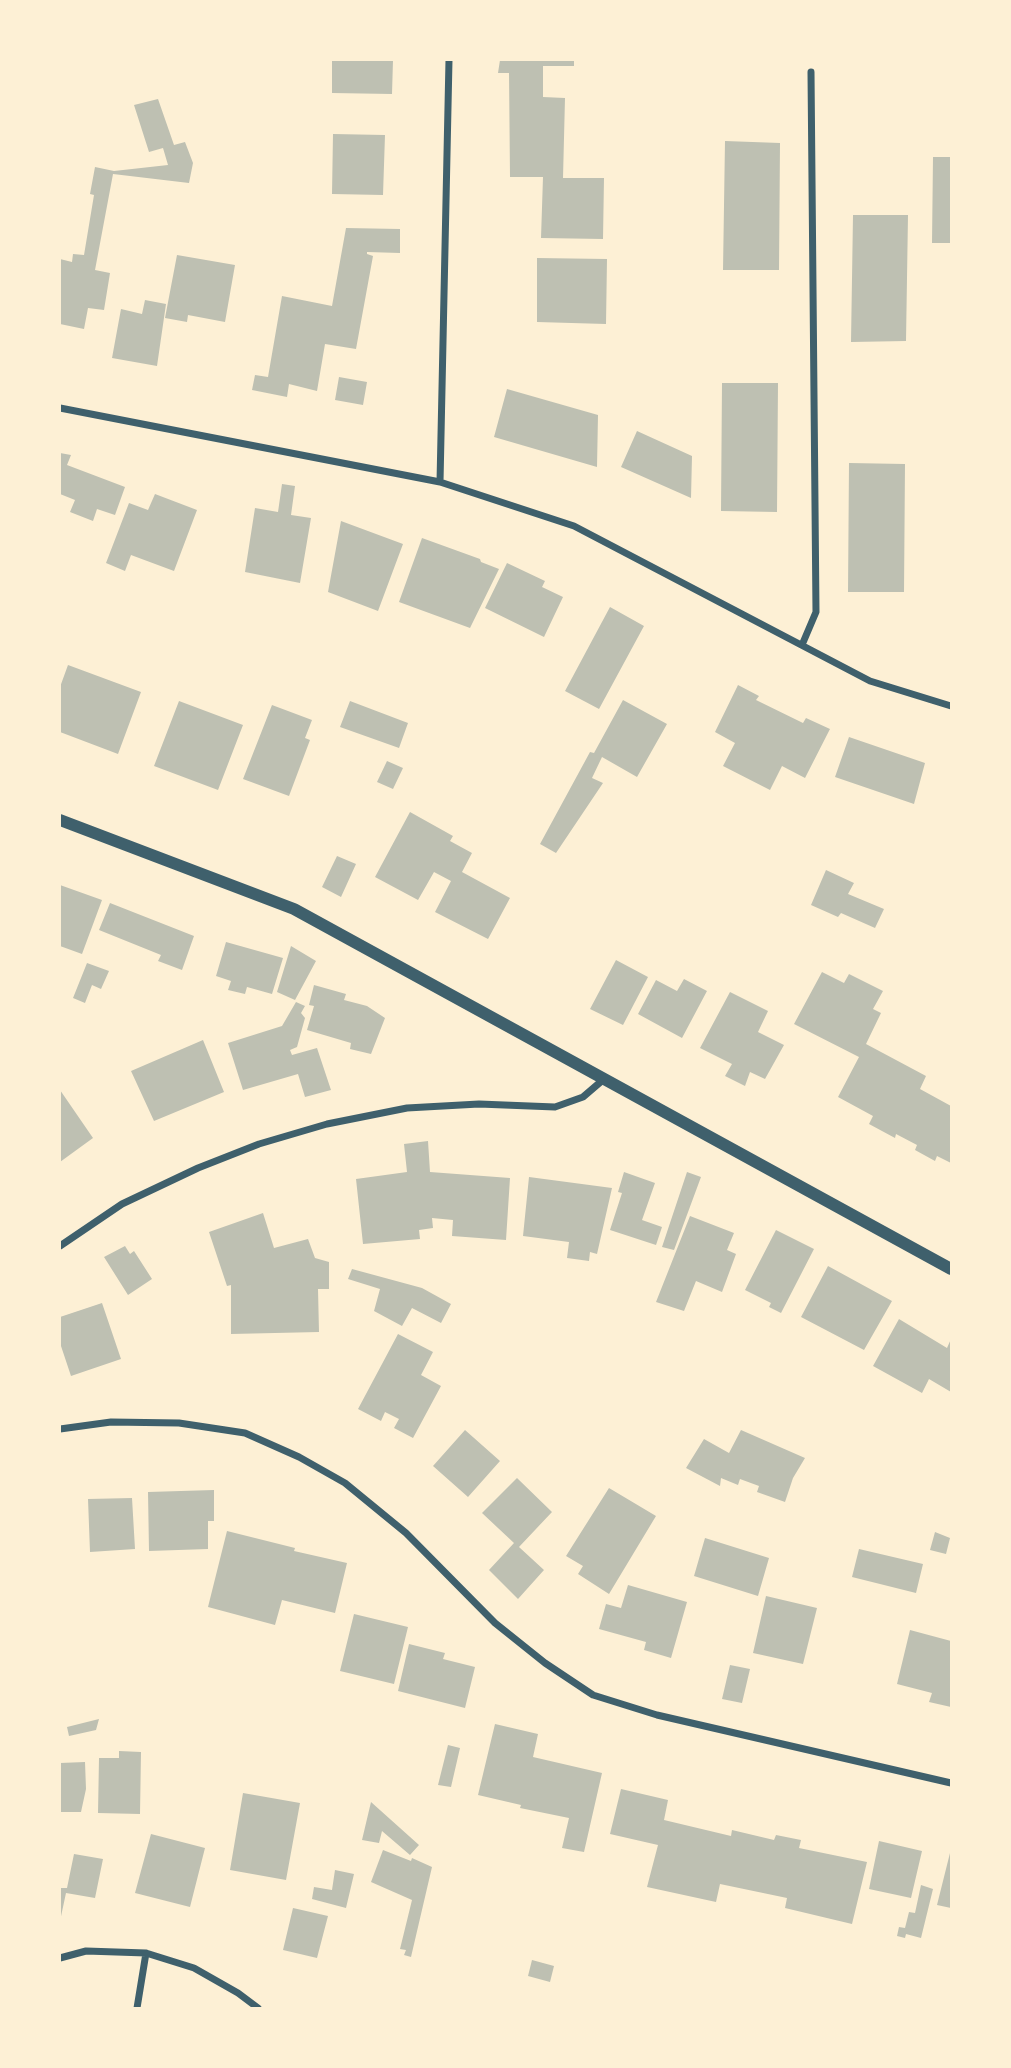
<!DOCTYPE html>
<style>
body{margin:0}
#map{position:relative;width:1011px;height:2068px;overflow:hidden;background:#fdf0d5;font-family:"PT Serif",serif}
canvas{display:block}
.frame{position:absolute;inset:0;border:61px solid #fdf0d5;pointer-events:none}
</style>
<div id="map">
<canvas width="1011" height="2068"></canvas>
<div class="frame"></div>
</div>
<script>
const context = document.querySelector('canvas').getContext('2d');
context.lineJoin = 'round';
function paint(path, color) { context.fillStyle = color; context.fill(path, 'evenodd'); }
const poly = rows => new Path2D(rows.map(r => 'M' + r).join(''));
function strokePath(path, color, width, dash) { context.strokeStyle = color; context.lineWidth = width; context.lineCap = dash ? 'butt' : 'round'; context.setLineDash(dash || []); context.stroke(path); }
paint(poly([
 [332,60,393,60,392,94,332,93],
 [500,60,574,60,574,66,543,66,543,97,565,98,563,178,604,178,603,239,541,238,543,177,510,177,509,73,498,73],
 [158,99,174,145,185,142,193,163,189,183,113,174,95,270,110,273,104,310,88,308,84,329,60,324,60,259,72,262,73,254,84,255,94,195,90,194,95,167,114,171,168,165,163,148,149,152,134,105],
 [333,134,385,135,383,195,332,194],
 [725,141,780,143,779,270,723,270],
 [933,157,951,157,951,243,932,243],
 [853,215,908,215,906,341,851,342],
 [346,228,400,229,400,253,367,252,367,254,373,256,356,349,325,344,317,391,289,384,287,397,252,390,255,375,268,377,282,296,332,306],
 [177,255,235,265,225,322,188,315,187,322,165,318],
 [537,258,607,259,606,324,537,322],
 [145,300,166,304,157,366,112,358,121,309,142,314],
 [339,377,367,382,363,405,335,400],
 [722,383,778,383,777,512,721,511],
 [507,389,598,415,597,467,494,437],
 [637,431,692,456,691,498,621,467],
 [60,453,71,455,67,465,125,487,115,515,97,509,93,521,70,512,75,500,60,494],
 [849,463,905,464,904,592,848,592],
 [282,484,295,486,291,515,311,518,300,583,245,572,255,508,278,512],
 [155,494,197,510,174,571,131,555,125,571,106,563,129,503,148,510],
 [341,521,403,544,378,611,328,592],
 [422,538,480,559,481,562,499,569,470,628,399,602],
 [507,563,545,581,542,587,563,597,544,637,485,608],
 [610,607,644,626,599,709,565,691],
 [68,665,141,692,118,754,60,732,60,687],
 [738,685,759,696,756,700,803,723,806,718,830,729,805,778,782,766,770,790,723,766,735,743,715,732],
 [623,700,667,724,637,777,602,757,592,778,603,783,556,853,540,844,590,752,594,753],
 [179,701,243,725,218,790,154,766],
 [350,701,408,723,399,748,340,727],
 [272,705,312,720,305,738,310,740,289,796,243,779],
 [849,737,925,763,914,804,835,777],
 [387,761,403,768,393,789,377,782],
 [410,812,453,836,450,841,472,853,462,872,510,898,488,939,435,912,451,881,434,872,418,900,375,877],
 [337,856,356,864,341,897,322,887],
 [826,870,854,883,848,894,884,909,875,928,841,913,838,917,811,905],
 [60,885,102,900,82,954,60,946],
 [110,903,194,936,182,970,158,961,161,955,99,930],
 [226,942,283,958,272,994,247,987,245,994,228,990,231,981,216,976],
 [291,946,316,961,295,1000,277,992],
 [616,960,648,977,623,1025,590,1009],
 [87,963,109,971,101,989,92,985,85,1003,73,998],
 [822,972,844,983,849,974,883,991,873,1009,881,1013,866,1044,926,1076,920,1089,951,1106,951,1163,937,1156,935,1161,915,1150,917,1145,896,1134,895,1138,869,1124,873,1116,838,1097,859,1057,794,1024],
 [684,979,707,991,682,1038,638,1014,656,980,677,991],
 [314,985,346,994,344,1000,367,1006,385,1018,371,1054,350,1049,351,1043,307,1030,314,1006,309,1005],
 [730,992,768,1011,758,1032,784,1045,765,1079,750,1072,745,1086,725,1076,732,1064,700,1048],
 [296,1002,305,1006,301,1013,305,1018,297,1047,290,1050,292,1055,317,1048,331,1090,305,1097,298,1074,243,1090,228,1043,282,1026],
 [203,1040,224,1092,154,1121,131,1071],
 [60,1090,93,1138,60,1162],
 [428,1141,430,1172,510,1178,506,1240,452,1236,453,1220,432,1218,433,1228,419,1230,420,1239,363,1244,356,1179,407,1172,404,1144],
 [624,1172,655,1183,642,1220,662,1227,656,1245,610,1230,622,1193,618,1192],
 [687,1172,701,1177,674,1250,662,1247],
 [529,1177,612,1188,597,1254,590,1252,589,1261,567,1258,569,1242,523,1236],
 [263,1213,274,1248,308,1239,315,1258,329,1262,329,1289,318,1289,319,1332,231,1334,231,1285,227,1286,209,1232],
 [690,1216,734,1233,727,1250,736,1254,722,1292,696,1281,684,1311,656,1302],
 [776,1230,814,1249,781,1313,769,1307,771,1303,745,1290],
 [125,1246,130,1254,134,1251,152,1279,128,1295,104,1257],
 [828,1266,892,1301,864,1350,801,1317],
 [352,1269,422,1288,451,1304,441,1323,412,1308,402,1326,374,1311,380,1289,348,1279],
 [102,1303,121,1359,71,1376,60,1343,60,1317],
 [899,1319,947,1348,951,1339,951,1392,929,1379,922,1393,873,1366],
 [398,1334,433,1352,421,1375,441,1386,413,1438,394,1428,399,1419,385,1412,381,1421,358,1409],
 [465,1430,500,1461,468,1497,433,1466],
 [741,1430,805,1458,793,1478,785,1502,757,1492,759,1486,740,1479,738,1485,721,1478,720,1486,686,1468,704,1439,729,1453],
 [517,1478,552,1512,519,1547,544,1570,518,1599,489,1570,514,1543,482,1513],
 [609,1488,656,1516,609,1594,578,1574,583,1566,566,1556],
 [214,1490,214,1521,208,1521,208,1549,149,1551,148,1492],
 [132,1498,135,1549,90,1552,88,1499],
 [227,1531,295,1548,294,1551,347,1563,335,1613,282,1600,275,1625,208,1607],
 [935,1532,950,1538,946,1554,930,1550],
 [705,1538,769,1558,758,1596,694,1576],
 [859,1549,923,1564,916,1593,852,1577],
 [628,1585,687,1602,671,1658,644,1650,646,1642,599,1629,606,1604,621,1608],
 [766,1596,817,1608,803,1664,753,1653],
 [354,1614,408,1627,394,1684,340,1671],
 [910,1630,951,1641,951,1707,929,1702,932,1693,897,1684],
 [409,1644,445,1653,443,1659,475,1667,465,1708,398,1691],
 [730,1665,750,1669,742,1703,722,1699],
 [99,1719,96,1730,69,1736,67,1727],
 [495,1724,538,1734,533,1757,602,1773,584,1852,562,1848,569,1818,520,1808,521,1805,478,1795],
 [448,1745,460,1748,451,1787,438,1785],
 [119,1751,141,1752,140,1814,98,1813,99,1758,119,1758],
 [85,1762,86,1789,81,1812,60,1812,60,1763],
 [621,1789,668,1800,664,1820,731,1836,732,1830,774,1840,776,1835,801,1840,799,1848,867,1862,852,1924,785,1908,787,1898,720,1884,716,1902,647,1887,658,1845,610,1834],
 [243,1793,300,1803,286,1880,230,1870],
 [371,1802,419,1845,410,1855,382,1831,379,1843,362,1840],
 [151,1834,205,1848,190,1907,135,1893],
 [879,1841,922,1851,911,1898,869,1889],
 [951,1849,951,1908,937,1905],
 [383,1850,411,1861,412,1858,432,1867,411,1957,404,1955,406,1950,400,1949,412,1900,371,1882],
 [74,1854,103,1859,95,1898,66,1893,60,1921,60,1888,67,1888],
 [335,1870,354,1874,346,1908,312,1899,314,1887,332,1890],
 [921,1885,933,1889,921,1938,906,1934,905,1938,897,1936,899,1927,905,1928,909,1912,915,1913],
 [293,1908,328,1916,317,1958,283,1950],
 [532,1960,554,1966,550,1982,528,1976]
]), '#bec0b2');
strokePath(poly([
 [60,408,440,482,574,526,870,681,951,706],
 [440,482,449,60],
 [802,645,816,612,811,72],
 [60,1246,122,1204,198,1168,259,1144,327,1124,407,1108,479,1104,555,1107,583,1097,604,1079],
 [60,1429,111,1422,179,1423,245,1433,299,1457,345,1483,406,1533,495,1623,545,1663,593,1695,657,1715,951,1783],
 [60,1958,86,1951,146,1953,194,1968,238,1993,258,2008],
 [137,2008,146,1953]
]), '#3f606c', 7);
strokePath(poly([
 [60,820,294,909,951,1269]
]), '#3f606c', 12);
</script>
